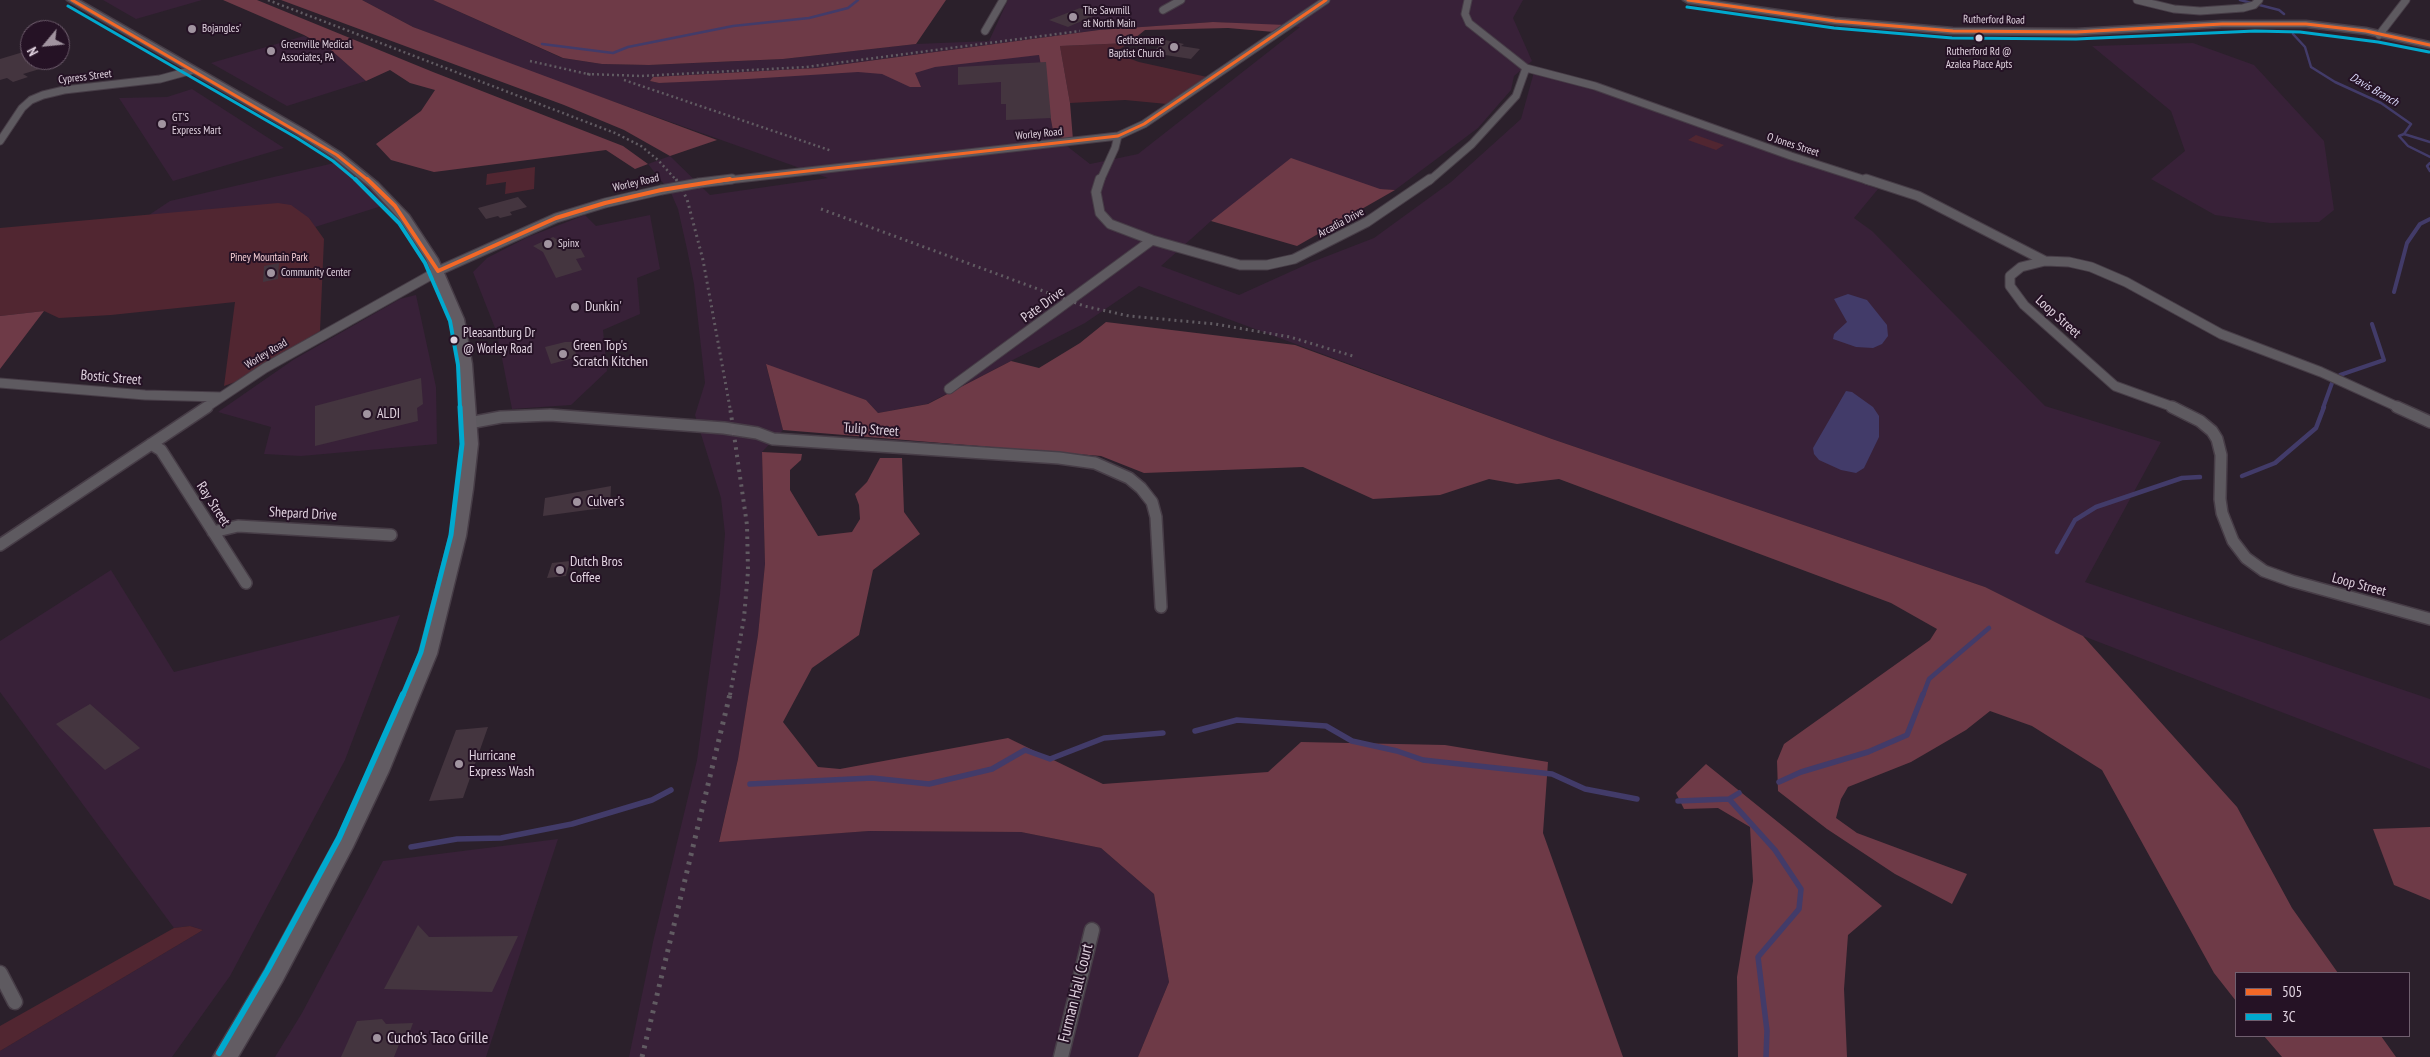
<!DOCTYPE html>
<meta charset="utf-8">
<style>
body{margin:0}
#map{position:relative;width:2430px;height:1057px;overflow:hidden;background:#2b202b;font-family:"PT Sans Narrow",sans-serif}
canvas{display:block}
.legend{position:absolute;left:2235px;top:972px;width:175px;height:65px;box-sizing:border-box;background:#251225;border:1px solid #705f6f;margin:0;padding:6px 9px;list-style:none;font-size:15px;color:#e0d2df}
.legend li{display:flex;align-items:center;gap:10px;height:25px}
.legend b{width:25px;border:1px solid #705f6f}
.north{position:absolute;left:20px;top:20px;width:50px;height:50px;box-sizing:border-box;background:#251225;border:1px solid #705f6f;border-radius:50%;rotate:242deg;font-size:14px;font-weight:700;line-height:20px;text-align:center;color:#e0d2df}
.north::after{content:'';display:block;margin:auto;width:18px;height:22px;background:#a194a0;clip-path:polygon(50% 0,100% 100%,50% 72%,0 100%)}
</style>
<div id="map">
<canvas width="2430" height="1057"></canvas>
<ul class="legend">
<li><b style="height:6px;background:#f36827"></b>505</li>
<li><b style="height:6px;background:#00a9ce"></b>3C</li>
</ul>
<div class="north">N</div>
</div>
<script>
const context = document.querySelector('canvas').getContext('2d');
context.lineJoin = 'round';
function paint(path, color) { context.fillStyle = color; context.fill(path, 'evenodd'); }
const poly = rows => new Path2D(rows.map(r => 'M' + r).join(''));
function strokePath(path, color, width, dash) { context.strokeStyle = color; context.lineWidth = width; context.lineCap = dash ? 'butt' : 'round'; context.setLineDash(dash || []); context.stroke(path); }
function write(font, color, halo, rows, align = 'center') {
  context.font = font + ' "PT Sans Narrow",sans-serif'; context.lineWidth = 4; context.setLineDash([]); context.textBaseline = 'middle'; context.strokeStyle = halo; context.fillStyle = color; for (const [text, x, y, turn = 0] of rows) {
    context.save(); context.translate(x, y); context.rotate((+turn || 0) * Math.PI / 180); context.textAlign = isNaN(turn) ? turn : align; if (halo) context.strokeText(text, 0, 0); context.fillText(text, 0, 0); context.restore();
  }
}
paint(poly([
 [103,0,202,0,136,19],
 [362,0,433,0,562,58,602,64,649,65,783,59,916,44,989,41,1008,0,1523,0,1513,18,1532,61,1514,76,1511,90,1478,128,1395,190,1380,189,1211,221,1161,266,1239,295,1312,262,1374,238,1451,182,1521,119,1534,72,1617,97,1878,189,1854,218,1872,231,2045,406,2161,442,2085,582,2430,699,2430,769,2083,636,1985,587,1552,439,1139,286,1085,323,927,404,878,413,866,400,766,365,783,430,762,452,765,564,758,635,738,759,719,841,869,831,1021,832,1101,848,1154,894,1169,982,1138,1057,629,1057,653,942,697,760,720,594,725,534,721,498,695,415,705,383,694,284,687,249,678,209,671,193,648,164,670,156,710,195,828,178,547,78,413,27],
 [1213,22,1300,27,1138,154,1090,164,1054,136,1039,55,659,83,650,81,653,77,816,68,1099,30],
 [304,36,331,50,366,81,287,106,211,63],
 [2193,43,2254,65,2324,141,2334,210,2319,222,2270,223,2215,215,2151,179,2185,151,2171,111,2092,46],
 [192,89,284,148,173,181,119,98,167,97],
 [343,161,388,204,315,227,309,218,149,215,170,201],
 [585,215,596,226,650,215,660,269,637,278,640,314,603,330,607,371,571,405,512,409,497,333,473,272,487,258,528,237],
 [416,295,436,387,437,444,301,456,264,454,271,427,218,412,293,360,400,299],
 [111,570,174,672,400,615,345,760,230,976,172,1057,0,1057,0,1051,203,930,190,926,174,928,0,692,0,641],
 [558,839,486,1057,275,1057,302,1013,383,861]
]), '#382138');
paint(poly([
 [1129,43,1114,53,1139,62,1207,77,1167,104,1125,100,1070,103,1060,46],
 [1696,135,1724,145,1716,150,1688,140],
 [535,167,534,189,505,194,506,182,486,185,487,174],
 [278,203,291,205,309,218,324,239,320,331,238,381,224,386,235,302,111,315,59,318,44,311,0,316,0,228],
 [190,926,203,930,0,1051,0,1026,174,928]
]), '#512631');
paint(poly([
 [223,0,257,0,433,72,623,146,648,164,635,169,606,150,434,172,391,160,376,144,421,111,435,90,410,83,390,70,366,81,331,50,304,35],
 [281,0,362,0,413,27,717,140,670,156,624,130,564,105],
 [433,0,946,0,916,44,783,59,649,65,602,64,563,58],
 [1213,22,1286,25,1274,32,1228,28,1145,30,1129,43,1060,46,1070,103,1073,140,1054,136,1039,55,935,67,915,73,921,87,910,87,882,74,858,72,748,79,659,83,650,81,653,77,816,68,1099,30],
 [1291,158,1380,189,1395,190,1297,246,1211,221],
 [44,311,0,369,0,316],
 [1106,322,1295,345,1552,439,1985,587,2083,636,2237,807,2292,908,2338,973,2236,973,2236,1001,2214,973,2102,770,2032,726,1990,711,1966,730,1911,762,1848,787,1841,799,1836,818,1857,833,1967,874,1952,904,1895,874,1827,829,1778,791,1777,761,1784,744,1930,640,1937,629,1891,603,1559,479,1517,484,1489,479,1440,495,1373,499,1303,467,1144,473,1101,456,783,430,766,364,866,400,878,413,928,404,1011,361,1039,368,1080,343],
 [762,452,802,454,801,460,790,470,790,490,818,536,852,532,860,519,859,505,855,494,867,482,880,458,902,458,904,512,920,534,873,570,859,635,812,668,783,722,818,767,840,769,1008,738,1103,784,1268,772,1301,742,1445,745,1548,762,1543,833,1623,1057,1138,1057,1169,982,1154,894,1101,848,1021,832,869,831,719,842,738,759,758,635,765,564],
 [1706,764,1882,906,1848,935,1844,989,1847,1057,1738,1057,1737,977,1753,881,1750,827,1718,808,1684,809,1676,793],
 [2430,827,2430,900,2394,885,2373,829],
 [2264,1036,2381,1036,2396,1057,2282,1057]
]), '#6e3a47');
paint(poly([
 [1848,294,1867,300,1887,325,1888,336,1882,344,1873,348,1856,347,1833,339,1834,334,1847,322,1834,299],
 [1846,391,1852,392,1873,407,1879,416,1879,437,1864,468,1856,473,1841,470,1819,460,1814,454,1813,448]
]), '#423b69');
strokePath(poly([
 [2240,0,2279,10,2284,14],
 [2293,34,2305,47,2311,67,2335,82,2381,103,2411,124,2404,134,2399,136,2408,146,2430,157],
 [542,44,613,53,628,47,733,26,809,18,848,8,858,0],
 [2404,134,2430,142],
 [2430,163,2427,166,2430,171]
]), '#423b69', 2.5);
strokePath(poly([
 [2394,292,2407,243,2420,224,2430,219],
 [2340,375,2384,360,2372,324],
 [2323,408,2332,383]
]), '#423b69', 4);
strokePath(poly([
 [2242,476,2275,463,2316,428,2324,407],
 [2057,552,2075,520,2096,507,2182,478,2200,477],
 [1923,695,1929,679,1989,628]
]), '#423b69', 4.5);
strokePath(poly([
 [1195,731,1237,720,1326,726,1352,741,1397,751,1423,760,1552,774,1585,789,1637,799],
 [1779,782,1801,772,1868,752,1907,735,1923,694],
 [750,784,872,778,929,784,992,769,1025,750,1050,759,1104,738,1163,733],
 [1739,793,1729,799,1775,850,1801,889,1799,909,1758,957,1767,1031,1766,1057],
 [1678,801,1729,799],
 [411,847,457,839,501,838,572,824,652,800,671,790]
]), '#423b69', 5.5);
paint(poly([
 [1080,8,1098,14,1068,27,1049,20],
 [1165,40,1184,44,1181,46,1200,49,1191,59,1152,53],
 [30,50,30,60,59,60,60,63,23,74,28,77,13,82,7,78,0,80,0,59],
 [1046,62,1051,118,1006,120,1006,104,1001,104,1001,82,958,85,958,67],
 [518,197,527,207,510,212,512,215,500,218,498,216,486,219,478,208],
 [553,237,571,248,579,246,585,257,576,259,582,270,556,278,543,252,533,246],
 [279,263,278,279,263,282,264,266],
 [565,342,572,342,577,357,551,364,545,347],
 [421,378,423,404,417,408,418,421,315,446,315,406],
 [611,486,610,507,543,516,545,498],
 [570,561,566,576,547,578,552,563],
 [90,704,140,748,105,770,56,724],
 [488,727,463,798,429,801,456,730],
 [418,925,429,937,518,936,492,992,384,989],
 [382,1019,386,1024,413,1023,409,1034,400,1042,394,1057,341,1057,357,1021]
]), '#44353f');
const streetFar3 = poly([
 [2137,0,2174,9,2200,11,2243,8,2254,5,2259,0],
 [1163,10,1181,0],
 [985,31,1003,0],
 [2379,35,2406,0],
 [1526,68,1595,86,1791,156,1869,181],
 [0,141,22,108,31,100,43,95,64,90,160,79,193,70],
 [720,181,1118,136,1144,124,1326,0],
 [1100,181,1115,148,1118,136],
 [1429,181,1472,144,1516,96,1526,68,1469,23,1465,14,1468,0]
]);
const streetFar2 = poly([
 [1100,179,1096,192,1100,213,1110,224,1152,240,1240,265,1267,265,1294,259,1367,222,1430,179],
 [1866,179,1918,196,2045,261],
 [699,183,732,179],
 [0,383,145,395,221,397],
 [949,389,1152,240],
 [205,408,265,368,438,271,556,218,605,203,661,190],
 [2176,408,2115,386,2024,305,2010,286,2010,276,2021,267,2045,261,2069,262,2091,267,2126,282,2221,334,2321,372,2400,408]
]);
const streetFar1 = poly([
 [2172,407,2200,421,2212,431,2217,439,2221,455,2220,499,2222,513,2233,541,2246,558,2264,571,2292,581,2430,619],
 [2397,407,2430,422],
 [469,423,501,417,550,415,724,428,757,433,773,439,1059,458,1095,463,1129,478,1141,488,1152,502,1156,517,1161,607],
 [151,444,161,450,246,583],
 [213,532,238,526,391,535],
 [0,545,207,407]
]);
const street = poly([
 [0,973,15,1002],
 [1061,1057,1092,930]
]);
const secondary = poly([
 [67,0,79,0,305,130,341,153,378,183,409,215,438,259,464,319,472,364,478,444,473,489,466,536,437,654,389,771,353,847,282,982,238,1057,213,1057,266,968,338,836,369,771,419,654,450,536,457,489,462,444,458,364,450,319,426,259,400,220,370,187,333,157,297,134,67,0],
 [1683,0,1707,0,1835,18,1953,28,2076,29,2222,21,2306,21,2366,28,2430,42,2430,48,2366,34,2306,27,2222,27,2076,35,1953,34,1835,24,1688,3,1683,0]
]);
strokePath(streetFar3, '#473d47', 9);
strokePath(streetFar2, '#473d47', 11);
strokePath(streetFar1, '#473d47', 14);
strokePath(street, '#473d47', 17);
strokePath(secondary, '#473d47', 3);
strokePath(streetFar3, '#5e5a60', 7);
strokePath(streetFar2, '#5e5a60', 9);
strokePath(streetFar1, '#5e5a60', 11);
strokePath(street, '#5e5a60', 14);
paint(secondary, '#625c63');
strokePath(poly([
 [268,0,615,133,641,146,658,160,677,181],
 [530,61,592,75],
 [587,74,641,76,806,67,1080,31],
 [624,80,832,151]
]), '#615b62', 2.5, [2, 3]);
strokePath(poly([
 [676,179,687,199,703,260,730,408],
 [821,209,1084,306,1129,316,1215,324,1290,337,1356,357]
]), '#615b62', 3, [2, 4]);
strokePath(poly([
 [730,695,744,618,748,571,747,525,730,407]
]), '#615b62', 4, [2.5, 5]);
strokePath(poly([
 [642,1057,730,694]
]), '#615b62', 5, [3, 6]);
const streetBridge = poly([
 [661,190,699,183]
]);
strokePath(streetBridge, '#473d47', 11, []);
strokePath(streetBridge, '#5e5a60', 9);
strokePath(poly([
 [72,0,337,155,369,181],
 [1688,0,1835,21,1953,31,2076,32,2222,24,2306,24,2366,31,2430,45],
 [719,181,1118,136,1144,124,1326,0]
]), '#f36827', 3);
strokePath(poly([
 [367,179,395,206,438,271,556,218,605,203,661,190,730,179]
]), '#f36827', 4);
strokePath(poly([
 [68,6,297,138,333,161,357,181],
 [1687,7,1834,28,1952,38,2076,39,2255,31,2300,32,2378,42,2429,52]
]), '#00a9ce', 3);
strokePath(poly([
 [355,179,399,223,425,263,450,321,458,365,460,408]
]), '#00a9ce', 4);
strokePath(poly([
 [403,695,421,652,451,535,462,444,460,407]
]), '#00a9ce', 5);
strokePath(poly([
 [219,1053,267,971,339,838,403,694]
]), '#00a9ce', 6);
for (const [x, y, r, color] of [
 [1073,17,5,"#a194a0"],
 [192,29,5,"#a194a0"],
 [1979,38,4.5,"#e0d2df"],
 [1174,47,5,"#a194a0"],
 [271,51,5,"#a194a0"],
 [162,124,5,"#a194a0"],
 [548,244,5,"#a194a0"],
 [271,273,5,"#a194a0"],
 [575,307,5,"#a194a0"],
 [454,340,4.5,"#e0d2df"],
 [563,354,5,"#a194a0"],
 [367,414,5,"#a194a0"],
 [577,502,5,"#a194a0"],
 [560,570,5,"#a194a0"],
 [459,764,5,"#a194a0"],
 [377,1038,5,"#a194a0"]
]) { const dot = new Path2D(); dot.arc(x, y, r, 0, 2 * Math.PI); context.fillStyle = color; context.fill(dot); strokePath(dot, '#251225', 2); }
write('11px', '#e0d2df', '#251225', [
 ["The Sawmill",1083,11],
 ["at North Main",1083,24],
 ["Bojangles'",202,29],
 ["Gethsemane",1164,41,"right"],
 ["Baptist Church",1164,54,"right"],
 ["Greenville Medical",281,45],
 ["Associates, PA",281,58],
 ["GT'S",172,118],
 ["Express Mart",172,131],
 ["Spinx",558,244],
 ["Community Center",281,273]
], 'left');
write('11px', '#e0d2df', '#251225', [
 ["Rutherford Road",1994,20,1],
 ["Cypress Street",85,77,-7],
 ["Worley Road",1039,134,-6],
 ["O Jones Street",1793,145,18],
 ["Worley Road",636,183,-13],
 ["Arcadia Drive",1341,223,-28],
 ["Worley Road",266,354,-31]
]);
write('11px', '#e0d2df', '#251225', [
 ["Rutherford Rd @",1979,52],
 ["Azalea Place Apts",1979,65]
]);
write('11px', '#f6cfd5', '#251225', [
 ["Piney Mountain Park",269,258]
]);
write('italic 12px', '#d9d7f8', '#251225', [
 ["Davis Branch",2374,90,30]
]);
write('13px', '#e0d2df', '#251225', [
 ["Pleasantburg Dr",463,333],
 ["@ Worley Road",463,349]
], 'left');
write('14px', '#e0d2df', '#251225', [
 ["Pate Drive",1043,305,-36],
 ["Loop Street",2058,317,42],
 ["Bostic Street",111,378,5],
 ["Tulip Street",871,430,4],
 ["Ray Street",213,504,57],
 ["Shepard Drive",303,514,3],
 ["Loop Street",2359,585,15]
]);
write('14px', '#e0d2df', '#251225', [
 ["Dunkin'",585,307],
 ["Green Top's",573,346],
 ["Scratch Kitchen",573,362],
 ["ALDI",377,414],
 ["Culver's",587,502],
 ["Dutch Bros",570,562],
 ["Coffee",570,578],
 ["Hurricane",469,756],
 ["Express Wash",469,772]
], 'left');
write('16px', '#e0d2df', '#251225', [
 ["Furman Hall Court",1076,993,-76]
]);
write('16px', '#e0d2df', '#251225', [
 ["Cucho’s Taco Grille",387,1038]
], 'left');
</script>
